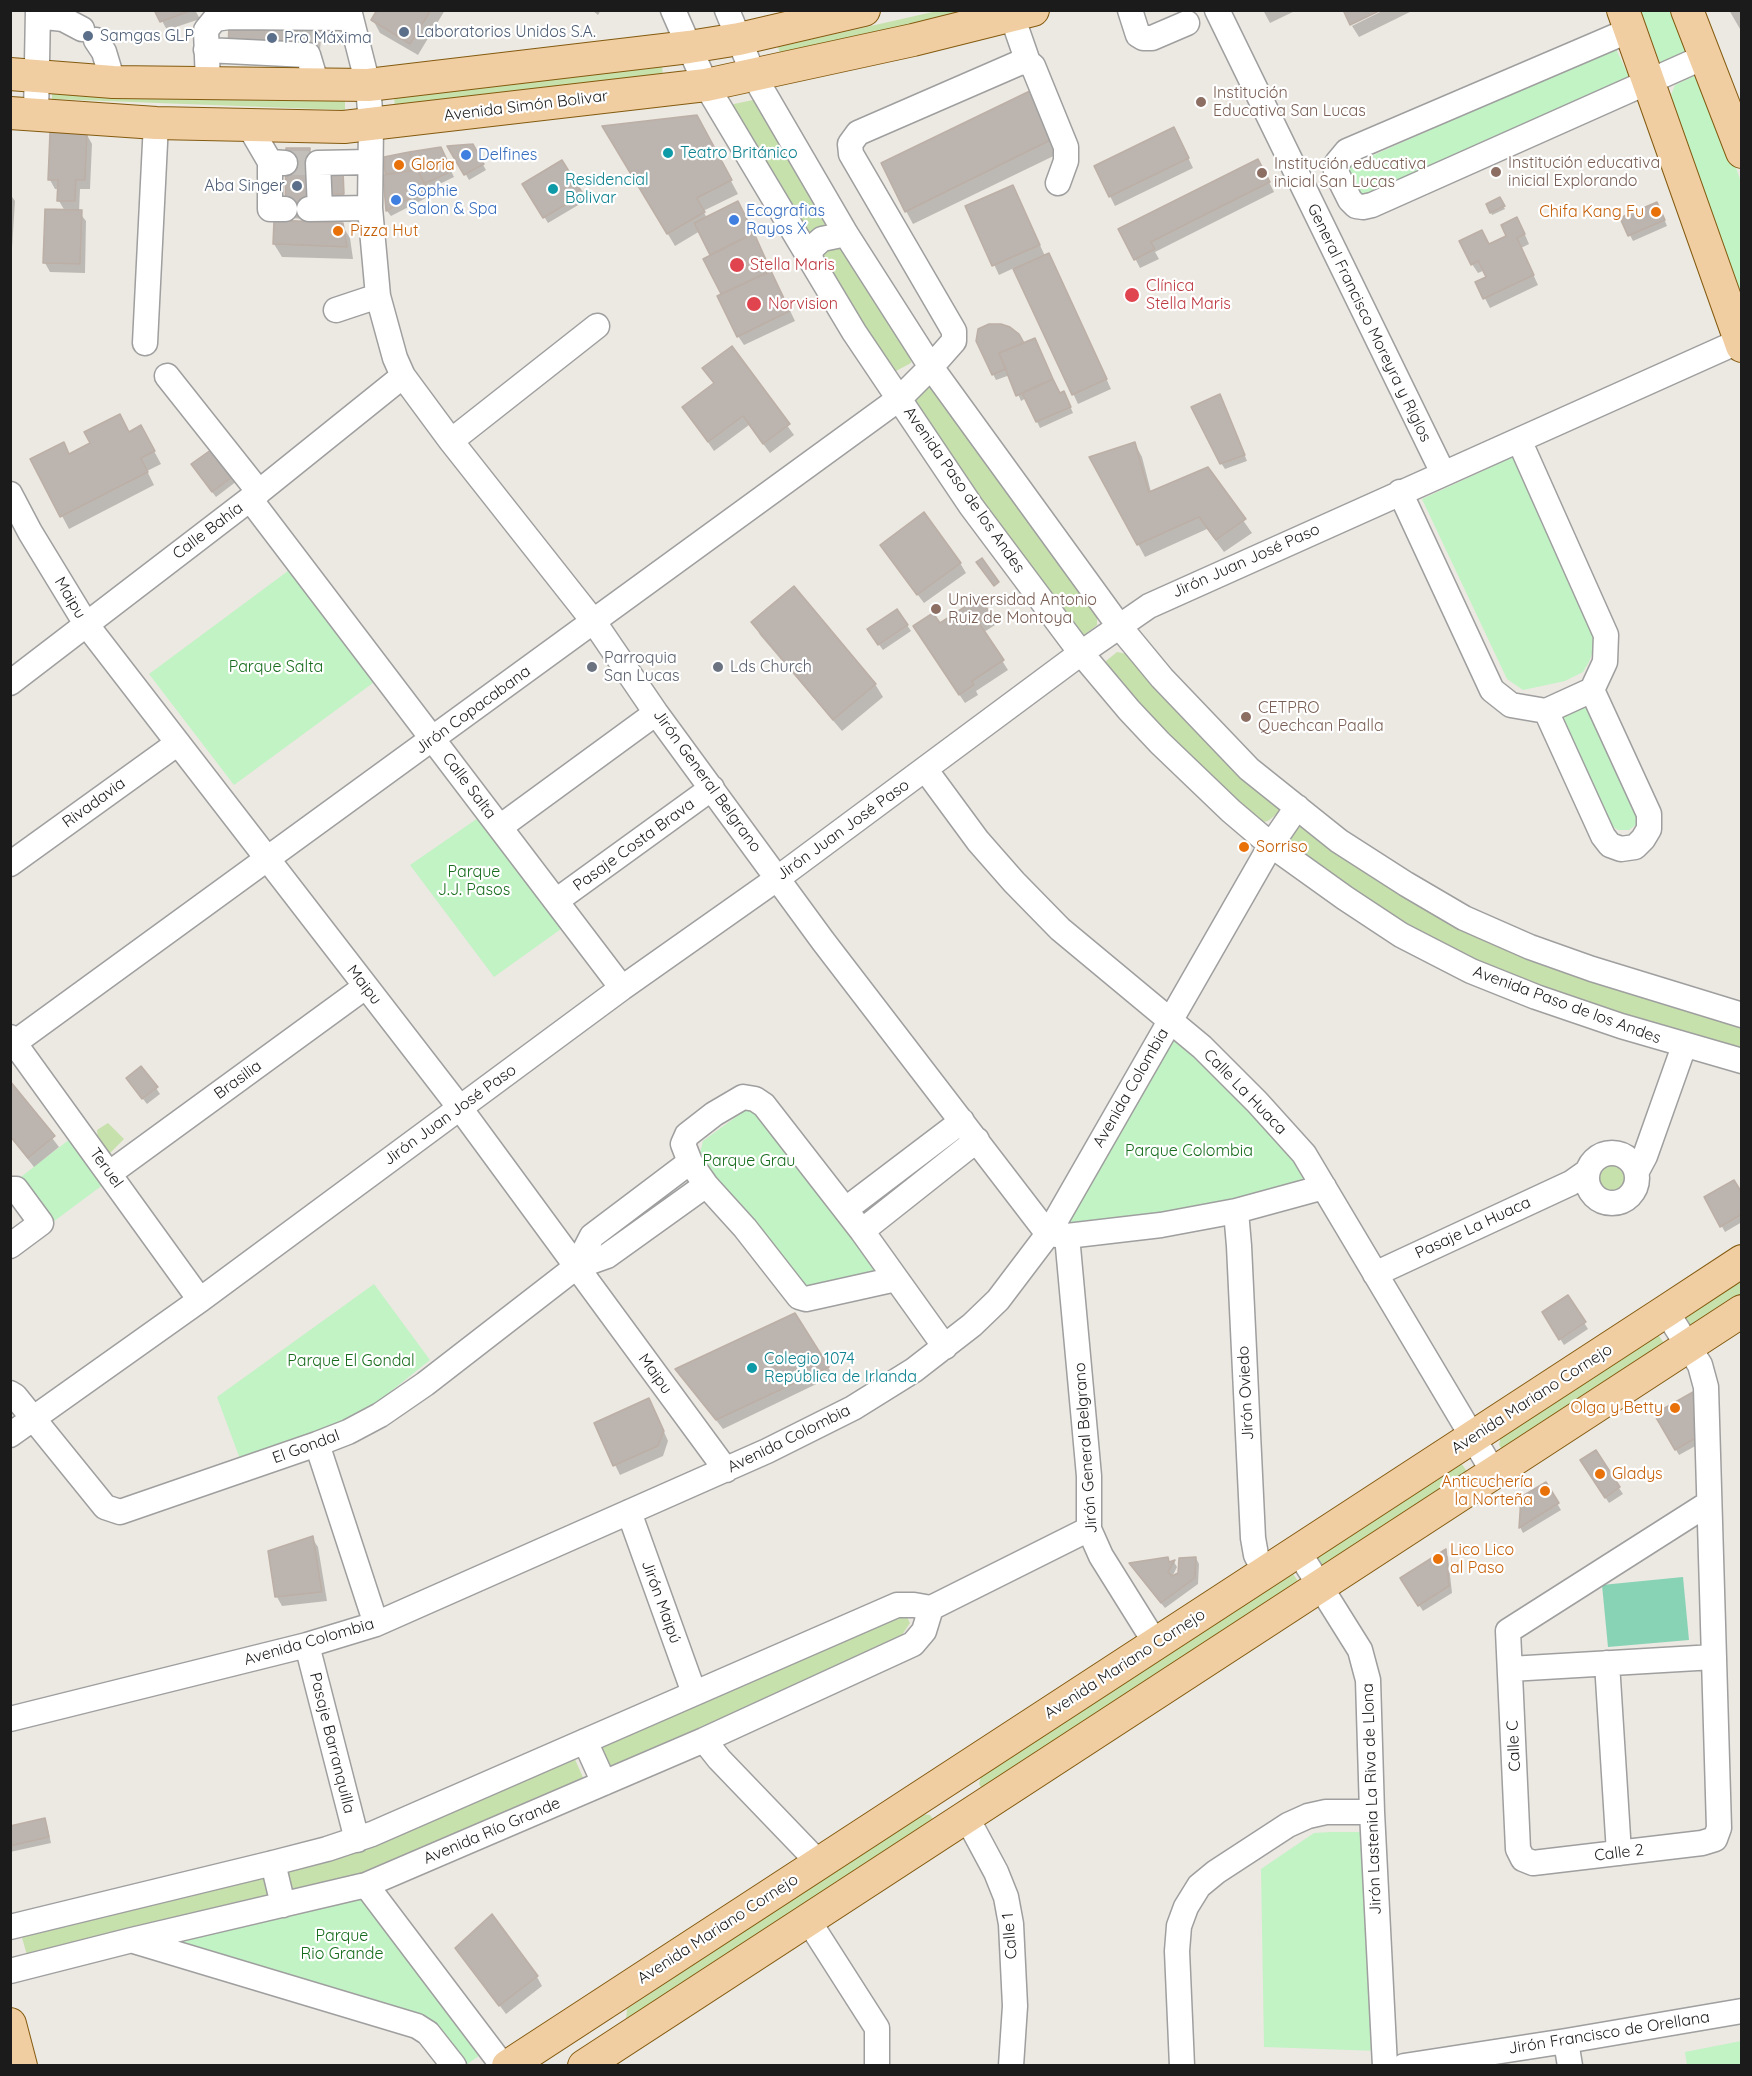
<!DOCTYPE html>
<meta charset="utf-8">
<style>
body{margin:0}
#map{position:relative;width:1752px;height:2076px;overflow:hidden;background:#ece8e2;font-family:Quicksand,sans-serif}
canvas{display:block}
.frame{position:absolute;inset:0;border:12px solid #1b1b1b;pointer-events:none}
</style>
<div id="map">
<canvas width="1752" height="2076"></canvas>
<div class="frame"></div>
</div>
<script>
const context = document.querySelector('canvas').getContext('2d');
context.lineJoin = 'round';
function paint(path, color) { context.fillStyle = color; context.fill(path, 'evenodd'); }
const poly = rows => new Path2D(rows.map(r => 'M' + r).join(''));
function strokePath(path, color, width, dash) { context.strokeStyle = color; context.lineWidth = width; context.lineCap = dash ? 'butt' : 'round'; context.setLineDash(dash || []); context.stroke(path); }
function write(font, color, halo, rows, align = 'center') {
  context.font = font + ' Quicksand,sans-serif'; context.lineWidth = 4.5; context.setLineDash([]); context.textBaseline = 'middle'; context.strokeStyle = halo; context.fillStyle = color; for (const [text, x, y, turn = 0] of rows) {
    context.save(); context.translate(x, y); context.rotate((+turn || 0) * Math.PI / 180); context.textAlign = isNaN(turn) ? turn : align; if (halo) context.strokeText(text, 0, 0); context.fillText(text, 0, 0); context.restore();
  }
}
paint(poly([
 [937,11,986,11,782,59,778,47],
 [662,63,663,79,395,108,394,97],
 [52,90,345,100,345,110,52,99],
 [753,100,762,106,913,356,911,363,896,371,890,370,728,108,734,104],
 [931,384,1097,617,1097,625,1084,635,1077,632,954,464,912,396],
 [1117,652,1127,654,1154,687,1185,721,1280,805,1278,813,1268,821,1259,823,1234,803,1107,672,1106,661],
 [1305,825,1372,875,1741,1026,1741,1052,1601,1011,1433,944,1287,847,1286,839,1295,826],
 [108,1123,124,1139,109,1154,98,1143,97,1130],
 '1599 1178a16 16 0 1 1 32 0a16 16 0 1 1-32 0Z',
 [1741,1279,1741,1318,1701,1345,1684,1316],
 [1657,1333,1674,1358,1508,1457,1499,1445,1501,1435],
 [1461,1463,1478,1487,1327,1586,1308,1561],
 [1292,1572,1308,1597,988,1798,979,1784,981,1776],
 [899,1612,906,1615,910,1623,900,1638,607,1769,595,1744],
 [574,1757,585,1782,360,1876,294,1895,286,1867],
 [921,1814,930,1815,940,1829,624,2044,627,2009],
 [260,1874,267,1883,269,1894,264,1899,28,1959,21,1934]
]), '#c7e1ac');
paint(poly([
 [1641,11,1680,11,1694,50,1668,69,1660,63],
 [1615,47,1631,81,1362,201,1347,167],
 [1694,76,1705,80,1741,182,1741,298,1671,95,1675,85],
 [1517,455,1593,632,1594,648,1589,662,1583,672,1565,681,1523,690,1507,679,1422,499],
 [292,568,377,680,234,785,149,674],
 [1587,705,1638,813,1637,824,1629,830,1618,830,1609,824,1560,716],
 [478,818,561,929,494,977,410,865],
 [1176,1041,1186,1042,1309,1175,1304,1189,1083,1233,1071,1222,1072,1213,1167,1044],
 [752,1110,762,1117,877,1267,871,1276,803,1291,705,1165,700,1153,703,1141,744,1111],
 [70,1139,104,1184,49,1225,17,1180],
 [374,1284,430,1360,380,1400,360,1412,339,1422,240,1459,217,1397],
 [1331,1832,1363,1832,1378,2051,1264,2047,1261,1869,1314,1833],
 [360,1893,486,2051,466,2065,430,2019,177,1947,175,1939],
 [1741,2041,1741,2065,1687,2065,1685,2052]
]), '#c2f3c5');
paint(poly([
 [1683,1577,1689,1640,1608,1647,1602,1585]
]), '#88d3b5');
paint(poly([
 [156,10,195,10,200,19,167,30],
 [378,10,445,10,418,55,380,33,373,20],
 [592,10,601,10,598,15],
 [1263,10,1297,10,1270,23],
 [1384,10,1414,10,1359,37,1352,26],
 [1729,10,1742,10,1742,28,1740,29],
 [1035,90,1066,150,913,224,906,211],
 [605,128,703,129,738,194,703,211,707,218,741,209,795,321,744,345,738,336,723,295,705,259,712,256,700,231,675,246],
 [87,135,92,144,90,189,80,189,79,212,86,221,85,273,50,272,45,263,65,211,59,201,59,189,55,189,50,180],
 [1179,138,1193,168,1115,206,1110,196],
 [472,146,486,170,469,180,450,147],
 [440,149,454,177,427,190,430,196,391,216,387,211,384,176,386,174,386,158],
 [309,150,310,219,288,218],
 [562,162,585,201,548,223,524,184],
 [1263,170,1274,192,1155,252,1159,259,1140,268,1120,229],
 [342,172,344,196,327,196],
 [1013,187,1045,256,1053,264,1111,389,1078,404,1014,268,999,275,967,207],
 [10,194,15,201,11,264,10,264],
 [1499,199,1505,209,1492,215,1488,204],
 [1660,209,1667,226,1633,241,1622,219],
 [342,225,350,238,353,259,282,257,274,244],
 [1522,228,1529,244,1521,248,1538,285,1490,308,1477,283,1488,278,1485,270,1478,273,1472,264],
 [1023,345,1060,395,1067,399,1073,413,1040,428,1026,398,1021,401,1010,375,996,380,993,374],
 [731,348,794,435,770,453,749,425,714,451,684,407,715,385,704,368],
 [1223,401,1247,461,1225,469,1221,463],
 [129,433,148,440,161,464,147,471,154,485,69,529,32,460,69,455],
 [1135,444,1142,457,1151,492,1207,469,1252,533,1224,552,1207,529,1145,557,1138,544],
 [214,450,237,481,216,497,196,471],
 [887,554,960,563,966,573,924,603],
 [990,616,995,625,984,632,1008,670,976,691,978,695,965,703,920,636,940,626],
 [753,622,875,684,883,697,842,731,760,635],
 [907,625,911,631,883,650,872,635],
 [10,1083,59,1147,34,1167,10,1137],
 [131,1084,156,1088,160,1094,147,1104],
 [1742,1195,1742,1222,1725,1232,1706,1198],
 [1568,1297,1588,1329,1564,1345,1544,1313],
 [828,1367,833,1376,723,1429,677,1370],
 [1692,1394,1695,1400,1699,1444,1679,1455,1656,1415],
 [654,1409,668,1441,663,1456,620,1475,595,1424],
 [1595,1452,1623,1494,1609,1503,1585,1466],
 [1545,1484,1561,1510,1523,1533,1520,1527],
 [312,1538,318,1547,327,1601,282,1606,277,1597],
 [1445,1551,1448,1557,1452,1593,1423,1611,1402,1579],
 [1196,1558,1199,1564,1198,1584,1165,1608,1134,1570,1174,1562,1177,1567,1172,1577,1179,1574],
 [44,1820,47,1825,51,1843,10,1852,10,1827],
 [457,1948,537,1977,542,1986,506,2014]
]), '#0003');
const building = poly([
 [154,10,193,10,160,22,154,10],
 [377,10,431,10,410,44,371,20,377,10],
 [1343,10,1381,10,1350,25,1343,10],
 [229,26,317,28,316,50,228,48,229,26],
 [1036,88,1059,136,905,212,881,163,1036,88],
 [697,115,732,180,697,198,705,212,667,234,602,126,697,115],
 [1174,127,1189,158,1109,197,1094,166,1174,127],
 [50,132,87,133,85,180,76,180,75,201,57,201,58,180,48,180,50,132],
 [473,144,484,164,464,175,447,146,473,144],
 [441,147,452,171,424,184,409,152,441,147],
 [286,148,310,148,309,216,285,216,286,148],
 [409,152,417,170,385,174,384,157,409,152],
 [1258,159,1270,182,1151,242,1155,249,1134,260,1118,229,1258,159],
 [562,160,583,194,543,218,522,184,562,160],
 [417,170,428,189,386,211,383,175,417,170],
 [323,171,343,171,344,194,324,194,323,171],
 [1013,185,1040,245,992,266,965,206,1013,185],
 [1500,197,1505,206,1490,213,1486,204,1500,197],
 [738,201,754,233,710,255,694,223,738,201],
 [1657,202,1665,220,1628,236,1620,218,1657,202],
 [45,209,82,210,80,264,43,263,45,209],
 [1517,217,1525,234,1517,238,1534,275,1483,299,1475,282,1486,277,1478,261,1471,265,1459,241,1482,230,1489,244,1506,236,1501,225,1517,217],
 [274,220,343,223,347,247,273,244,274,220],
 [754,233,771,271,721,294,703,259,754,233],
 [1049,253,1107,379,1072,395,1013,269,1049,253],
 [771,271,790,311,737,337,717,296,771,271],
 [989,324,1001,324,1010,327,1019,334,1024,343,999,353,1006,369,992,375,976,341,978,329,989,324],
 [1035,338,1053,379,1016,396,999,353,1035,338],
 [732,346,790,424,763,444,743,416,708,442,682,407,714,383,702,368,732,346],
 [1053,379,1060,393,1064,391,1071,407,1036,422,1022,393,1053,379],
 [1220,394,1245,455,1220,464,1191,407,1220,394],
 [120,414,129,432,141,425,155,451,141,458,148,472,60,517,30,459,64,442,69,454,90,443,84,432,120,414],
 [1135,442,1149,492,1208,467,1246,519,1216,540,1199,517,1137,545,1089,457,1135,442],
 [215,447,235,475,212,492,191,464,215,447],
 [924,512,961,563,917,595,880,545,924,512],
 [982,558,999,582,994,586,976,562,982,558],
 [794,586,876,684,833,720,751,622,794,586],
 [980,597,991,615,979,623,1004,660,972,681,974,685,959,695,913,626,933,613,940,623,980,597],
 [897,609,908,625,878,645,867,629,897,609],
 [141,1066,158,1087,142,1099,126,1078,141,1066],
 [10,1081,55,1136,28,1158,10,1136,10,1081],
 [1734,1180,1742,1193,1742,1214,1720,1227,1704,1197,1734,1180],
 [1568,1295,1586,1322,1559,1340,1542,1312,1568,1295],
 [795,1313,829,1367,716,1420,675,1369,795,1313],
 [1693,1392,1696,1438,1675,1450,1654,1414,1693,1392],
 [649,1398,664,1431,658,1446,613,1466,594,1423,649,1398],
 [1596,1450,1620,1487,1605,1498,1580,1460,1596,1450],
 [1546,1482,1559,1503,1519,1528,1521,1497,1546,1482],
 [313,1536,322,1592,275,1597,268,1551,313,1536],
 [1446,1549,1449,1586,1418,1606,1400,1578,1446,1549],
 [1168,1557,1169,1562,1175,1560,1168,1572,1172,1576,1178,1573,1179,1558,1196,1557,1195,1578,1161,1603,1129,1563,1168,1557],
 [45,1818,49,1837,10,1846,10,1826,45,1818],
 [492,1914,538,1976,499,2006,455,1948,492,1914]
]);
paint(building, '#bcb4af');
strokePath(building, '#bcafa6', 1.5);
strokePath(poly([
 [308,50,310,28],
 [285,163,310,163]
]), '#c2bfba', 24, [24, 12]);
const minor = poly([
 [349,10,368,85,371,124,370,208,378,296,395,358,403,376,451,441,594,622,656,713,823,941,1048,1234,1067,1236,1161,1225,1236,1211,1324,1187],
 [673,10,706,85,854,332,971,506,1081,653,1129,710,1160,743,1231,811,1271,845,1345,898,1401,935,1471,971,1536,997,1621,1026,1742,1061],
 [727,10,754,76,846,234,931,367,1119,626,1162,678,1249,769,1339,841,1406,884,1464,918,1530,947,1592,969,1742,1015],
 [1130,10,1138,35,1143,38,1152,38,1187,23],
 [1217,10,1443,473],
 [38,16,63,19,82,29],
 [1012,16,1028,62],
 [1630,30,1347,151,1337,163,1336,172,1350,200,1356,206,1363,207,1372,205,1704,57],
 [96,40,104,52,113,82],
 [206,50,308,55,317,85],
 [208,84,206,30,215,19,229,17,351,18],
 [36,115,38,10],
 [249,126,270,162,285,163],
 [270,162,270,209,285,209],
 [309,209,370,208],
 [320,209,318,163,370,162],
 [810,257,812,248,822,239,846,234],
 [336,310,378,296],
 [145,343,156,123],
 [167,376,259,492],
 [451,441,597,326],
 [1400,492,1492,690,1511,705,1546,711,1592,690,1605,662,1606,635,1519,440],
 [10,494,30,532,86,624,460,1108,726,1470],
 [250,499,622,988],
 [10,683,250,499,403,376],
 [1546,711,1603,836,1610,845,1621,849,1635,847,1643,839,1649,829,1649,814,1592,690],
 [925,769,978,841,1014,882,1060,929,1202,1047,1257,1102,1304,1154,1494,1473],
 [500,827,656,713],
 [10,864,178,743],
 [556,901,712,788],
 [10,1037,200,1300],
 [10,1046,900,398,931,367,954,341,954,331,851,154,850,144,858,133,1019,63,1028,62,1033,66,1066,147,1066,161,1058,183],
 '1587 1178a25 25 0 1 1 50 0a25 25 0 1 1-50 0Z',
 [1637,1171,1645,1156,1684,1046],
 [110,1173,365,987],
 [10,1189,16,1189,41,1223,10,1246],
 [846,1209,962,1121],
 [1236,1211,1239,1246,1253,1538,1256,1555,1265,1572],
 [862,1231,977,1140],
 [1067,1236,1089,1476,1089,1529,1101,1556,1156,1644],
 [576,1267,592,1236,690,1162],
 [1375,1274,1571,1183,1588,1171],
 [896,1279,806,1299,799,1297,745,1228,706,1185,690,1162,683,1144,687,1135,714,1114,743,1097,755,1099,764,1105,862,1231,945,1347],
 [1666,1311,1700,1365,1706,1387,1719,1828,1715,1839,1702,1843,1533,1863,1523,1859,1518,1849,1508,1631,1709,1503],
 [10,1393,15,1396,105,1507,120,1512,317,1444,348,1432,380,1415,425,1384,576,1267,607,1256,706,1185],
 [10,1435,200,1300,622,988,778,878,1081,653,1149,606,1742,340],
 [317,1444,376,1624],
 [629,1512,694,1693],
 [1298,1551,1360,1650,1368,1680,1372,1812,1385,2066],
 [307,1645,357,1840],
 [1607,1663,1619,1853],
 [1510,1669,1714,1657],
 [10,1719,307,1645,376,1624,767,1451,853,1408,914,1370,972,1325,998,1300,1048,1234,1271,845,1297,807],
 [704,1740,719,1759,819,1863],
 [585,1741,604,1783],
 [966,1816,996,1872,1006,1897,1011,1924,1015,2006,1011,2066],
 [273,1863,283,1905],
 [366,1885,503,2066],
 [808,1920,877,2028,877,2066],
 [10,1927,273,1863,327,1849,372,1834,897,1605,914,1605,931,1608,1089,1529],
 [134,1941,417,2026,428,2033,454,2066],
 [10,1971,132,1940,366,1885,704,1740,913,1644,924,1631,931,1608],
 [1566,2041,1570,2066],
 [1182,2066,1177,1951,1179,1926,1186,1907,1199,1886,1216,1872,1288,1825,1308,1816,1326,1812,1372,1812],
 [1404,2066,1566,2041,1742,2011]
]);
const major = poly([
 [1623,10,1742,346],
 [1687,10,1742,152],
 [10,74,113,82,368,85,689,47,739,39,864,10],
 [10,113,156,123,344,127,706,85,913,40,1033,10],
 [10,2024,21,2066],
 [508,2066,1666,1311,1742,1261],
 [584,2066,1742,1311]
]);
strokePath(minor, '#9f9f9f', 27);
strokePath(major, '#835b0f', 34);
strokePath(minor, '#fff', 24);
strokePath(major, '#f1cda2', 32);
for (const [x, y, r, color] of [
 [404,32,6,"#5c6f8a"],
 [88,36,6,"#5c6f8a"],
 [272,38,6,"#5c6f8a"],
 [1201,102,6,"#8d6e63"],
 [668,153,6,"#0f9aa8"],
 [466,155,6,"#3f7fe0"],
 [399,165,6,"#e8710a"],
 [1496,172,6,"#8d6e63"],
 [1262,173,6,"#8d6e63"],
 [297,186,6,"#5c6f8a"],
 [553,189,6,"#0f9aa8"],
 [396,200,6,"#3f7fe0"],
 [1656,212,6,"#e8710a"],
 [734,220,6,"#3f7fe0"],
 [338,231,6,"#e8710a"],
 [737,265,8,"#e0444e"],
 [1132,295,8,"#e0444e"],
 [754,304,8,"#e0444e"],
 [936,609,6,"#8d6e63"],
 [592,667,6,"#6b7280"],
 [718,667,6,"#6b7280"],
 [1246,717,6,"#8d6e63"],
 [1244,847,6,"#e8710a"],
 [752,1368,6,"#0f9aa8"],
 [1675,1408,6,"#e8710a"],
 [1600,1474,6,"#e8710a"],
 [1545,1491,6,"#e8710a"],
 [1438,1559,6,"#e8710a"]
]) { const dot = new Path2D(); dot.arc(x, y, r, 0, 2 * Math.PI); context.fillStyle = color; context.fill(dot); strokePath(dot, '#fff', 2); }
write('16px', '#4e5e75', '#fff', [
 ["Laboratorios Unidos S.A.",416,32],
 ["Samgas GLP",100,36],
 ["Pro Máxima",284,38],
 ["Aba Singer",285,186,"right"]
], 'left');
write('16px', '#785e54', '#fff', [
 ["Institución",1213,93],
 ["Educativa San Lucas",1213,111],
 ["Institución educativa",1508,163],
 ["inicial Explorando",1508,181],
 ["Institución educativa",1274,164],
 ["inicial San Lucas",1274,182],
 ["Universidad Antonio",948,600],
 ["Ruiz de Montoya",948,618],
 ["CETPRO",1258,708],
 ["Quechcan Paalla",1258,726]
], 'left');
write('16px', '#1b1b1b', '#fff', [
 ["Avenida Simón Bolivar",526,106,-7],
 ["General Francisco Moreyra y Riglos",1369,323,64],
 ["Avenida Paso de los Andes",964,490,55],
 ["Calle Bahía",208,531,-37],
 ["Jirón Juan José Paso",1246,561,-24],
 ["Maipu",70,598,59],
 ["Jirón Copacabana",473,710,-36],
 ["Jirón General Belgrano",707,781,54],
 ["Calle Salta",469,786,53],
 ["Rivadavia",94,803,-36],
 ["Jirón Juan José Paso",843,830,-36],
 ["Pasaje Costa Brava",634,845,-36],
 ["Maipu",364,985,52],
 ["Avenida Paso de los Andes",1567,1005,20],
 ["Brasilia",238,1080,-36],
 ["Avenida Colombia",1131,1088,-60],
 ["Calle La Huaca",1245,1092,46],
 ["Jirón Juan José Paso",450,1115,-36],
 ["Teruel",106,1168,54],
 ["Pasaje La Huaca",1473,1228,-25],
 ["Maipu",655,1374,54],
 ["Jirón Oviedo",1246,1393,-93],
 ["Avenida Mariano Cornejo",1532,1399,-33],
 ["Avenida Colombia",789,1439,-26],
 ["El Gondal",306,1447,-20],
 ["Jirón General Belgrano",1086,1448,-94],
 ["Jirón Maipú",661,1602,70],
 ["Avenida Colombia",309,1642,-16],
 ["Avenida Mariano Cornejo",1125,1664,-33],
 ["Pasaje Barranquilla",332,1743,76],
 ["Calle C",1514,1746,-93],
 ["Jirón Lastenia La Riva de Llona",1372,1799,-92],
 ["Avenida Río Grande",492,1831,-23],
 ["Calle 2",1619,1853,-7],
 ["Avenida Mariano Cornejo",718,1929,-33],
 ["Calle 1",1010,1936,-95],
 ["Jirón Francisco de Orellana",1609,2033,-9]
]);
write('16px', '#0d838f', '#fff', [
 ["Teatro Británico",680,153],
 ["Residencial",565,180],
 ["Bolivar",565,198],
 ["Colegio 1074",764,1359],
 ["República de Irlanda",764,1377]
], 'left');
write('16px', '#366cbe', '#fff', [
 ["Delfines",478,155],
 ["Sophie",408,191],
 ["Salon & Spa",408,209],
 ["Ecografias",746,211],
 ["Rayos X",746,229]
], 'left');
write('16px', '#c56008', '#fff', [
 ["Gloria",411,165],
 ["Chifa Kang Fu",1644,212,"right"],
 ["Pizza Hut",350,231],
 ["Sorriso",1256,847],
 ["Olga y Betty",1663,1408,"right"],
 ["Gladys",1612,1474],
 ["Anticuchería",1533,1482,"right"],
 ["la Norteña",1533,1500,"right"],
 ["Lico Lico",1450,1550],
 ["al Paso",1450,1568]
], 'left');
write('16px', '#be3a42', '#fff', [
 ["Stella Maris",750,265],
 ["Clínica",1146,286],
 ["Stella Maris",1146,304],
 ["Norvision",768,304]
], 'left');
write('16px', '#5b616d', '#fff', [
 ["Parroquia",604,658],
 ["San Lucas",604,676],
 ["Lds Church",730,667]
], 'left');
write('16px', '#166c1c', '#fff', [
 ["Parque Salta",276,667],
 ["Parque",474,872],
 ["J.J. Pasos",474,890],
 ["Parque Colombia",1189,1151],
 ["Parque Grau",749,1161],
 ["Parque El Gondal",351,1361],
 ["Parque",342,1936],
 ["Rio Grande",342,1954]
]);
</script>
